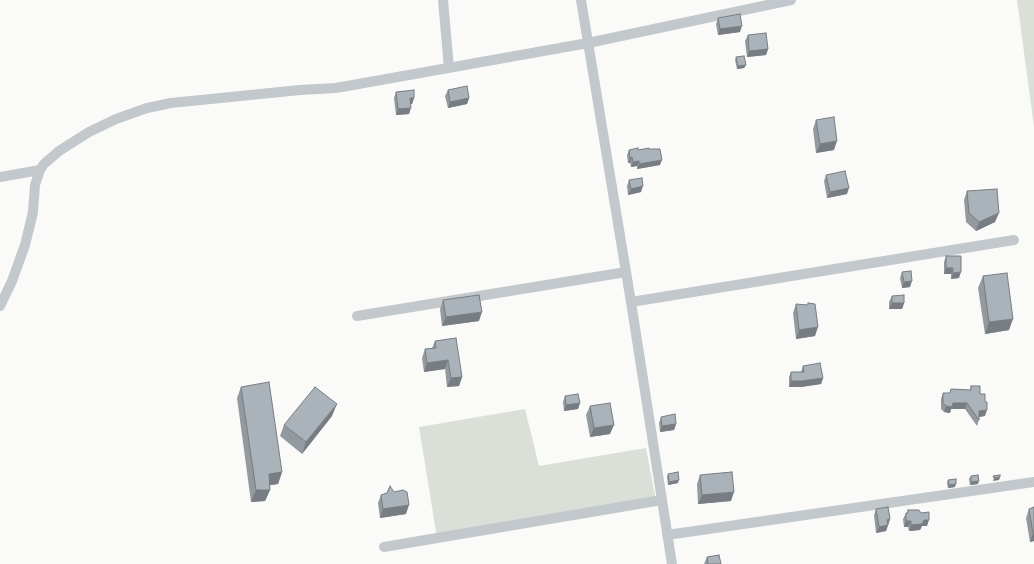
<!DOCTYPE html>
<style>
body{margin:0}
canvas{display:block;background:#fafaf8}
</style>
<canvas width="1034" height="564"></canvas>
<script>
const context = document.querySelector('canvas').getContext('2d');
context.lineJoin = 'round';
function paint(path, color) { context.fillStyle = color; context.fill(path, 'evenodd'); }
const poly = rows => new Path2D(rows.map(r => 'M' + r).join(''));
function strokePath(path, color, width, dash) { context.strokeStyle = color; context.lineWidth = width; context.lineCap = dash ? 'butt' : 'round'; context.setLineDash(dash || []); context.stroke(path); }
paint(poly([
 [1017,0,1034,0,1034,127],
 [525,409,539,466,646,448,656,501,437,538,419,427]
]), '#dadfd7');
strokePath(poly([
 [443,0,449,68],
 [581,0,631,302,672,564],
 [0,177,40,170],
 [631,302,1014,240],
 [0,306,12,281,25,245,33,212,35,185,40,170,44,164,59,151,89,132,116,119,147,108,171,103,300,90,336,88,588,43,791,0],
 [357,316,626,272],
 [667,535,1034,482],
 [384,547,662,500]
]), '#c3c8cc', 10);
paint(poly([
 [718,18,740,32,718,35,716,24],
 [748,35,768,49,766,55,747,57,745,41],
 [736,57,746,65,744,68,737,69,735,60],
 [448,90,469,98,467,104,448,108,445,96],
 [396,92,414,98,412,104,410,104,409,114,396,115,394,98],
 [816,120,834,150,816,153,813,129],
 [649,149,660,165,637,169,637,166,631,167,630,163,628,163,627,155,629,150,638,150],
 [826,175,847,194,827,198,824,181],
 [629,180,641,192,628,195,627,186],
 [967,191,995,222,976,231,966,222,964,200],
 [946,256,959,278,951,279,951,274,944,274,944,262],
 [902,272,910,287,902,288,900,278],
 [983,276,1009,330,985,334,978,288],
 [892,296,904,303,902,309,889,309,889,302],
 [443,300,479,321,442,326,440,309],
 [796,304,815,336,796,339,793,313],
 [435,341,462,377,459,386,447,387,445,369,424,372,422,358,425,349,432,348],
 [803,366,823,378,821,384,801,387,789,387,789,377,791,372,801,372],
 [971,386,980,394,985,416,979,417,979,420,977,426,965,409,951,409,950,413,944,412,941,409,941,399,943,393,950,393,951,389,970,390],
 [241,387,282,472,278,484,269,485,270,490,265,501,251,502,237,398],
 [565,396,580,403,578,409,564,411,563,402],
 [590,406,610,434,590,437,586,415],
 [332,416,302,454,280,436,284,425],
 [661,417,676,424,674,430,660,432,659,423],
 [668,474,678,483,668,485,667,477],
 [700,475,731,501,698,504,697,484],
 [971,476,978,484,970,485,969,479],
 [948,480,955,487,948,488,947,483],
 [387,493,406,514,380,518,378,503,381,495],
 [1034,507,1034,541,1030,542,1026,518,1029,509],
 [876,509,890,519,886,531,876,533,874,515],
 [908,510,927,526,922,526,920,530,909,531,908,527,904,527,903,519,906,513,907,513],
 [707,557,721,564,704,564]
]), '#929a9f');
paint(poly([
 [742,26,740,32,718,35,720,29],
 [768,49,766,55,747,57,749,51],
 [746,65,744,68,737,69,738,66],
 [410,98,414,98,412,104,408,104],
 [469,98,467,104,448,108,450,102],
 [411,108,409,114,396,115,398,109],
 [837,141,834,150,816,153,820,144],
 [632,157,630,163,628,163,630,158],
 [662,160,660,165,637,169,639,164],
 [639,161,637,166,631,167,633,162],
 [643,186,641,192,628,195,631,189],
 [849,188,847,194,827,198,830,192],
 [999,213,995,222,976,231,979,222],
 [946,268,953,268,951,274,944,274],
 [961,272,959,278,951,279,953,273],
 [912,281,910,287,902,288,904,282],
 [892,303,904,303,902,309,889,309],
 [482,312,479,321,442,326,446,317],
 [1013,319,1009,330,985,334,989,322],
 [818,327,815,336,796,339,799,330],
 [448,360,445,369,424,372,427,363],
 [462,377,459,386,447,387,451,378],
 [823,378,821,384,801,387,789,387,791,381],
 [580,403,578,409,564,411,566,405],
 [953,403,967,403,965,409,951,409,950,413,944,412,946,406],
 [337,404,332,416,302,454,306,442],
 [987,410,985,416,977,417,979,411],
 [676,424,674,430,660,432,662,426],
 [614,425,610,434,590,437,594,428],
 [282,472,278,484,264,486,269,474],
 [1000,477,999,480,993,481,994,478],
 [679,480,678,483,668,485,669,482],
 [979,481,978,484,970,485,971,482],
 [956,484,955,487,948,488,949,485],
 [256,490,270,490,265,501,251,502],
 [734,492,731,501,698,504,702,495],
 [409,505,406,514,380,518,383,509],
 [890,519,888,525,887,520],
 [924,520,929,520,927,526,922,526,920,530,909,531,911,525],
 [906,521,911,521,908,527,904,527],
 [888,525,886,531,876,533,879,527],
 [1033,533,1034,533,1034,541,1030,542]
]), '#777d82');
const building = poly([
 [740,14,742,26,720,29,718,18,740,14],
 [766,33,768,49,749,51,748,35,766,33],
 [744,56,746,65,738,66,736,57,744,56],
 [467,86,469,98,450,102,448,90,467,86],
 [414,90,414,98,410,98,411,108,398,109,396,92,414,90],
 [834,117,837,141,820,144,816,120,834,117],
 [638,148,638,150,649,148,649,149,660,149,662,160,639,164,639,161,633,162,632,157,630,158,629,150,638,148],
 [845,171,849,188,830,192,826,175,845,171],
 [642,178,643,186,631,189,629,180,642,178],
 [997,189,999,213,979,222,969,213,967,191,997,189],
 [946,256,961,256,961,272,953,273,953,268,946,268,946,256],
 [911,271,912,281,904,282,902,272,911,271],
 [1007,273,1013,319,989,322,983,276,1007,273],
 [479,295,482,312,446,317,443,300,479,295],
 [904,295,904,303,892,303,892,296,904,295],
 [808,303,815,304,818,327,799,330,796,304,808,305,808,303],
 [456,338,462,377,451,378,448,360,427,363,425,349,436,348,435,341,456,338],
 [820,363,823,378,802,381,791,381,791,372,804,372,803,366,820,363],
 [269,382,282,472,269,474,270,490,256,490,241,387,269,382],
 [971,386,980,386,980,394,985,394,985,402,987,402,987,410,979,411,979,420,967,403,953,403,952,407,946,406,943,403,943,393,950,393,951,389,971,390,971,386],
 [315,387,337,404,306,442,284,425,315,387],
 [578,394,580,403,566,405,565,396,578,394],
 [610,403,614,425,594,428,590,406,610,403],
 [675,414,676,424,662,426,661,417,675,414],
 [678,472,679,480,669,482,668,474,678,472],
 [732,472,734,492,702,495,700,475,732,472],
 [978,475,979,481,971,482,971,476,978,475],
 [1000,475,1000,477,994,478,993,476,1000,475],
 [956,479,956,484,949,485,948,480,956,479],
 [390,486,394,492,403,490,407,492,409,505,383,509,381,495,387,493,390,486],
 [888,507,890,519,887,520,888,525,879,527,876,509,888,507],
 [1034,507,1034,533,1033,533,1029,509,1034,507],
 [908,510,919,510,921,513,929,512,929,520,924,520,922,524,911,525,911,521,906,521,906,513,908,513,908,510],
 [719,555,721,564,708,564,707,557,719,555]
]);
paint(building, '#aab3b9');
strokePath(building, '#777d82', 1);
</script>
